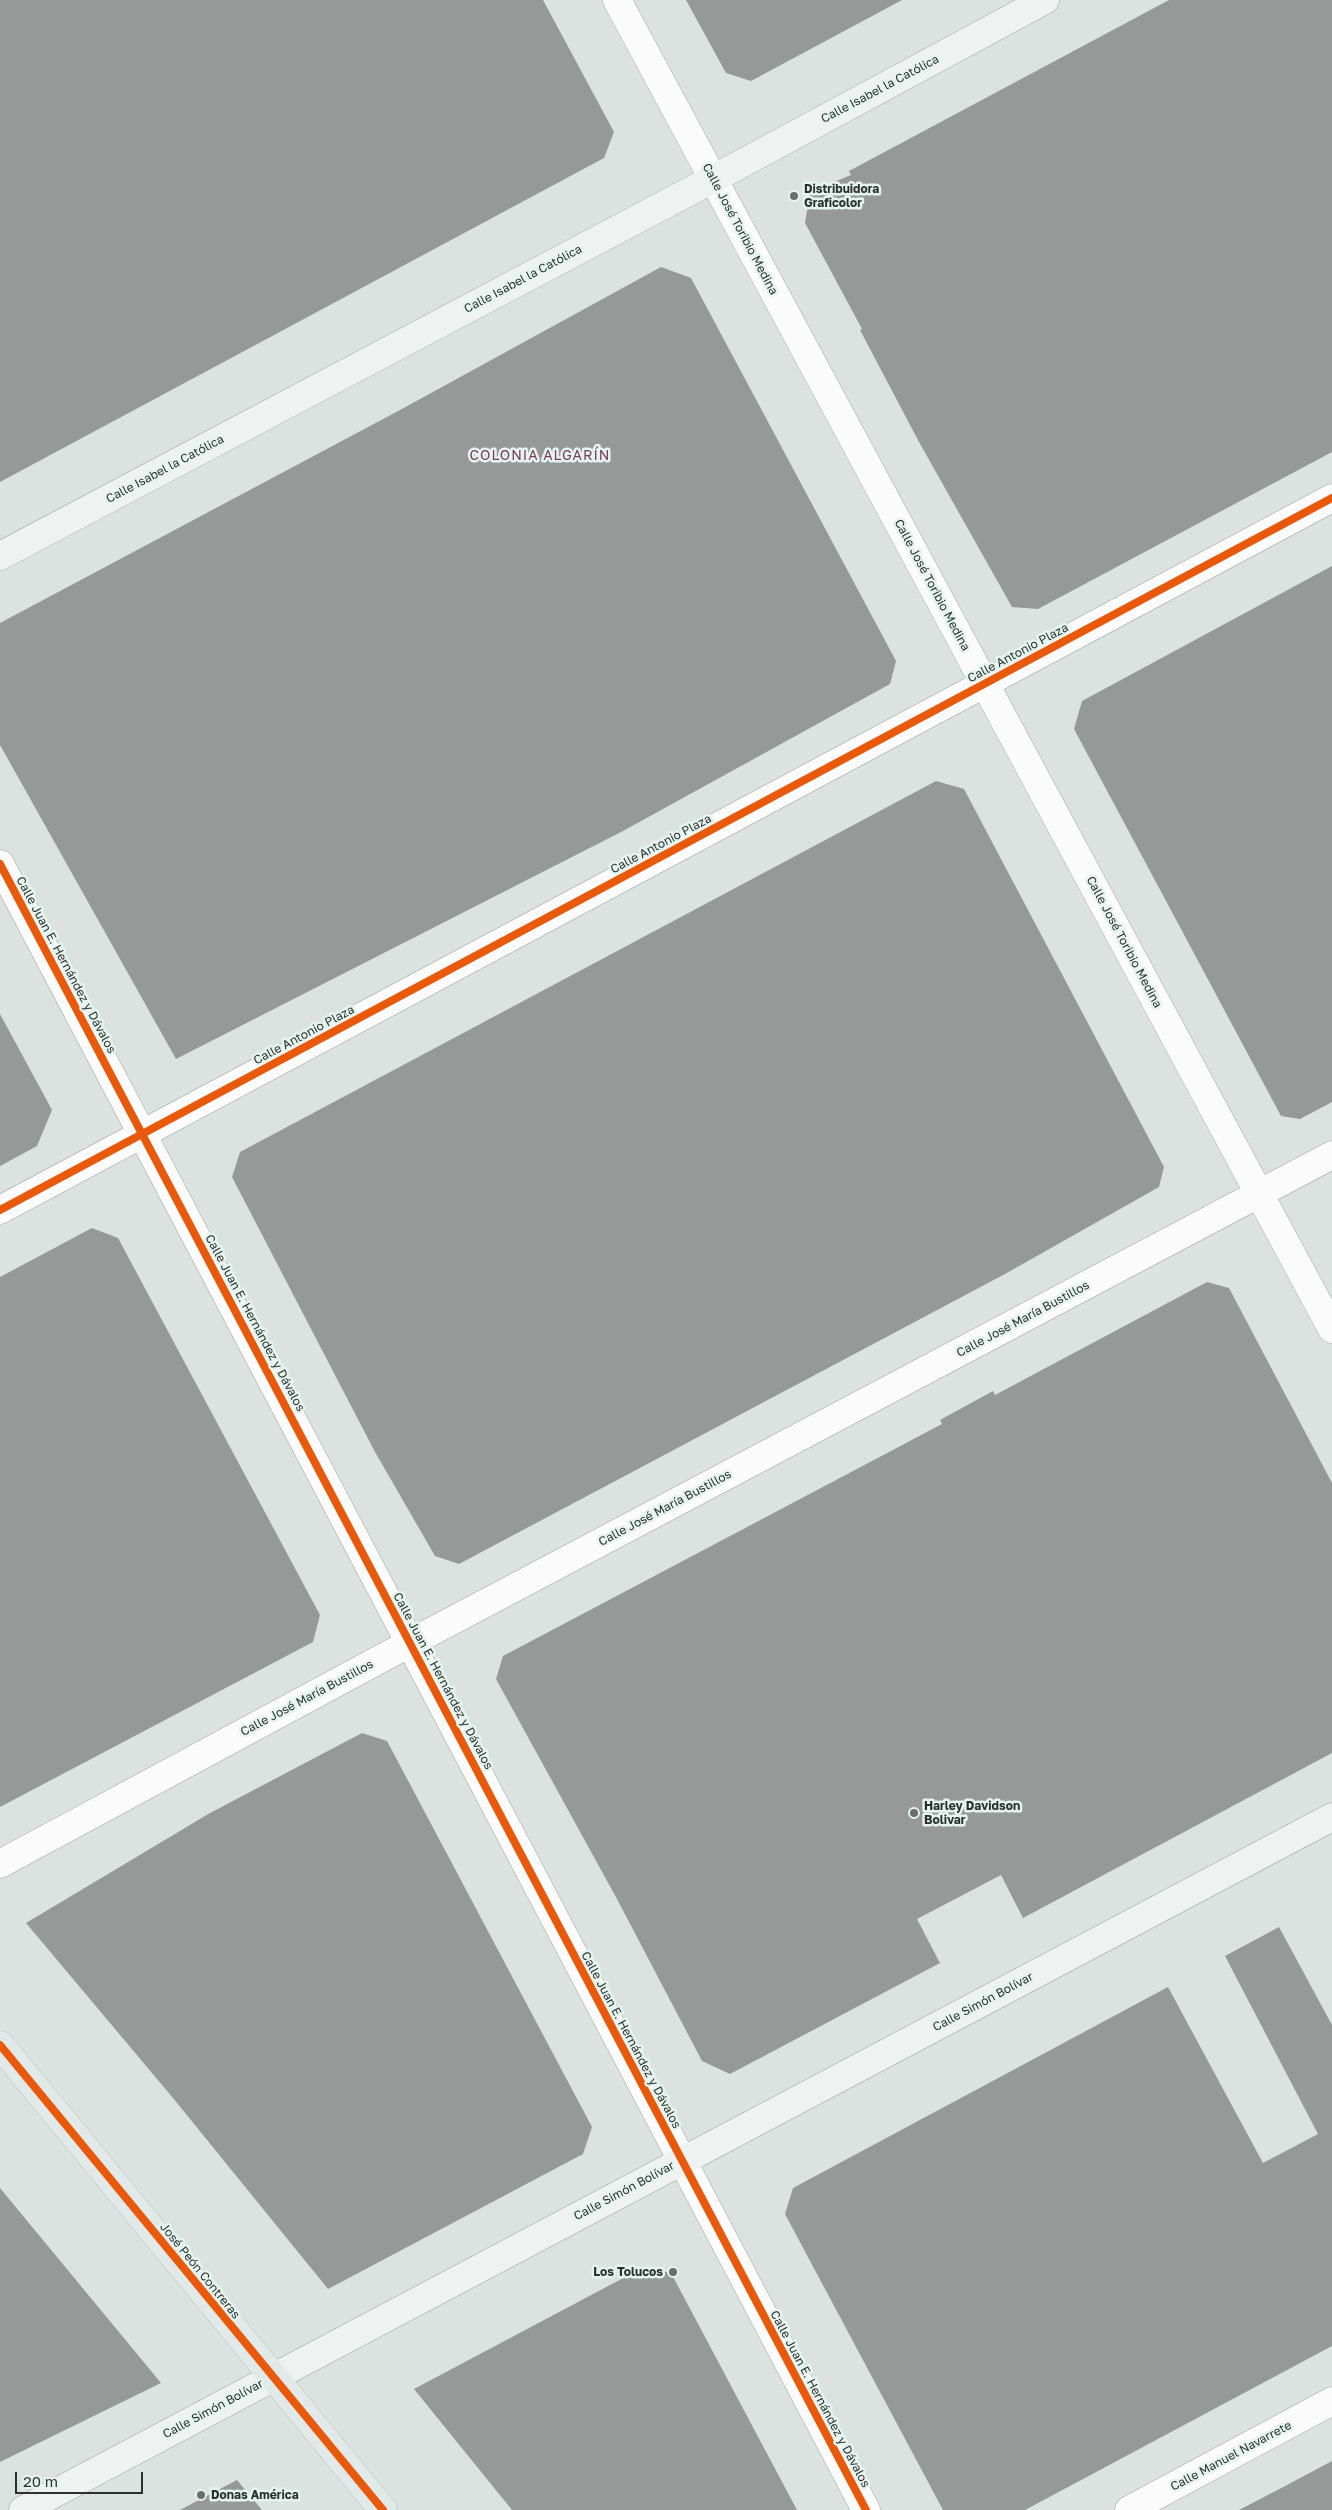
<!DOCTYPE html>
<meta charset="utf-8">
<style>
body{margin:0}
#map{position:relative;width:1332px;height:2510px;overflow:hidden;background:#dce2e0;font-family:"Golos Text",sans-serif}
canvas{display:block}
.scale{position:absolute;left:15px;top:2472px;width:128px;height:22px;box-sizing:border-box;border:2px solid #2c312f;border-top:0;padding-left:6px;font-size:15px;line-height:18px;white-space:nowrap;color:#2c312f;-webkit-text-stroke:4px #e5f4ee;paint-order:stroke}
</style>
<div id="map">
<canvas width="1332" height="2510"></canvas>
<div class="scale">20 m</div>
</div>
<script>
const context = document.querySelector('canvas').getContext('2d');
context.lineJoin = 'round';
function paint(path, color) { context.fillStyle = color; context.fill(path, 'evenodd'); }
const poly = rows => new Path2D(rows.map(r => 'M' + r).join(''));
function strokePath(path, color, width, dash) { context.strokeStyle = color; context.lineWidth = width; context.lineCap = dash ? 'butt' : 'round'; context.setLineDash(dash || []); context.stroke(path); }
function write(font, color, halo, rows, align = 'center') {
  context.font = font + ' "Golos Text",sans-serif'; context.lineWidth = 5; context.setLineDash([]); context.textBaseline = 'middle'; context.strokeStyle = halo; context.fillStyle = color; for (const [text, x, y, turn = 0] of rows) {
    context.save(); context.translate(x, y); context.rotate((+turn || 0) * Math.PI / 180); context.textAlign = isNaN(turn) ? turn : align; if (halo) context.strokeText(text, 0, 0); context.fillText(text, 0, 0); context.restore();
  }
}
paint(poly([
 [0,0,543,0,614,132,604,158,0,482],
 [686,0,902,0,751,81,726,73],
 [1169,0,1332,0,1332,452,1038,609,1012,607,919,442,860,330,862,329,805,223,810,192,851,175,849,171],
 [661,267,691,278,896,661,890,684,623,831,176,1059,0,745,0,623,400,410],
 [1332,566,1332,1102,1300,1119,1281,1116,1074,729,1082,701],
 [936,781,964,789,1164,1167,1159,1187,1005,1274,459,1564,435,1556,375,1452,232,1177,240,1152],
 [0,1014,52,1110,37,1146,0,1166],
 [92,1228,118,1238,320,1615,313,1642,0,1807,0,1277],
 [1207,1282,1229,1288,1332,1483,1332,1753,1023,1918,1001,1875,917,1919,940,1963,730,2074,702,2061,617,1899,496,1679,503,1656,942,1424,940,1420,993,1391,995,1395],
 [362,1733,387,1741,592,2127,583,2154,328,2289,173,2098,26,1923,210,1813],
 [1279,1927,1332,2025,1332,2346,1025,2510,943,2510,785,2214,793,2188,1168,1987,1263,2163,1318,2134,1225,1956],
 [0,2188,161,2383,0,2462],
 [644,2267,671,2273,797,2510,512,2510,414,2389],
 [1332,2461,1332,2510,1239,2510,1287,2485],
 [237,2480,262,2510,180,2510]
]), '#959a98');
const street = poly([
 [617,0,1332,1329],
 [0,864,866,2510],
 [0,1210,1332,498],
 [0,1864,410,1643,1332,1155],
 [1129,2510,1332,2401]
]);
const secondary = poly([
 [0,556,713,179,1045,0],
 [23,2510,1332,1817]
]);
const primary = poly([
 [0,2045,383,2510]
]);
strokePath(street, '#a1a7a5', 29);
strokePath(secondary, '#a1a7a5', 29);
strokePath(primary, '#bcc0bf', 29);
strokePath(street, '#fafbfa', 28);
strokePath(secondary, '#eef2f1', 28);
strokePath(primary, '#e1eae8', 28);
strokePath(poly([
 [0,864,866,2510],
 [0,1210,1332,498],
 [0,2045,383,2510]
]), '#e8590c', 8);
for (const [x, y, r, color] of [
 [794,196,5,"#6a6f6d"],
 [914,1813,5,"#6a6f6d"],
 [673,2272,5,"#6a6f6d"],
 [201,2495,5,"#6a6f6d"]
]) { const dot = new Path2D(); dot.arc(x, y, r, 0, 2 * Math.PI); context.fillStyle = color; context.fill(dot); strokePath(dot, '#e5f4ee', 2); }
write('12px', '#2c312f', '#e5f4ee', [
 ["Calle Isabel la Católica",880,89,-28],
 ["Calle José Toribio Medina",740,229,62],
 ["Calle Isabel la Católica",523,279,-28],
 ["Calle Isabel la Católica",165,469,-28],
 ["Calle José Toribio Medina",932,585,62],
 ["Calle Antonio Plaza",1018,653,-28],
 ["Calle Antonio Plaza",661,844,-28],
 ["Calle José Toribio Medina",1124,942,62],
 ["Calle Juan E. Hernández y Dávalos",66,965,62],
 ["Calle Antonio Plaza",304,1035,-28],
 ["Calle José María Bustillos",1023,1319,-28],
 ["Calle Juan E. Hernández y Dávalos",255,1323,62],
 ["Calle José María Bustillos",665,1508,-28],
 ["Calle Juan E. Hernández y Dávalos",443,1681,62],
 ["Calle José María Bustillos",307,1698,-28],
 ["Calle Simón Bolívar",983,2002,-28],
 ["Calle Juan E. Hernández y Dávalos",631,2040,62],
 ["Calle Simón Bolívar",624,2191,-28],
 ["José Peón Contreras",200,2271,51],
 ["Calle Juan E. Hernández y Dávalos",820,2399,62],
 ["Calle Simón Bolívar",213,2409,-28],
 ["Calle Manuel Navarrete",1231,2456,-28]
]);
write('bold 12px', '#2c312f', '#e5f4ee', [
 ["Distribuidora",804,189],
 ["Graficolor",804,203],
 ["Harley Davidson",924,1806],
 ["Bolivar",924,1820],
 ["Los Tolucos",663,2272,"right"],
 ["Donas América",211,2495]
], 'left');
context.letterSpacing = '1px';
write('14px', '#7d3b5b', '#e5f4ee', [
 ["COLONIA ALGARÍN",540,456]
]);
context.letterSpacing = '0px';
</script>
